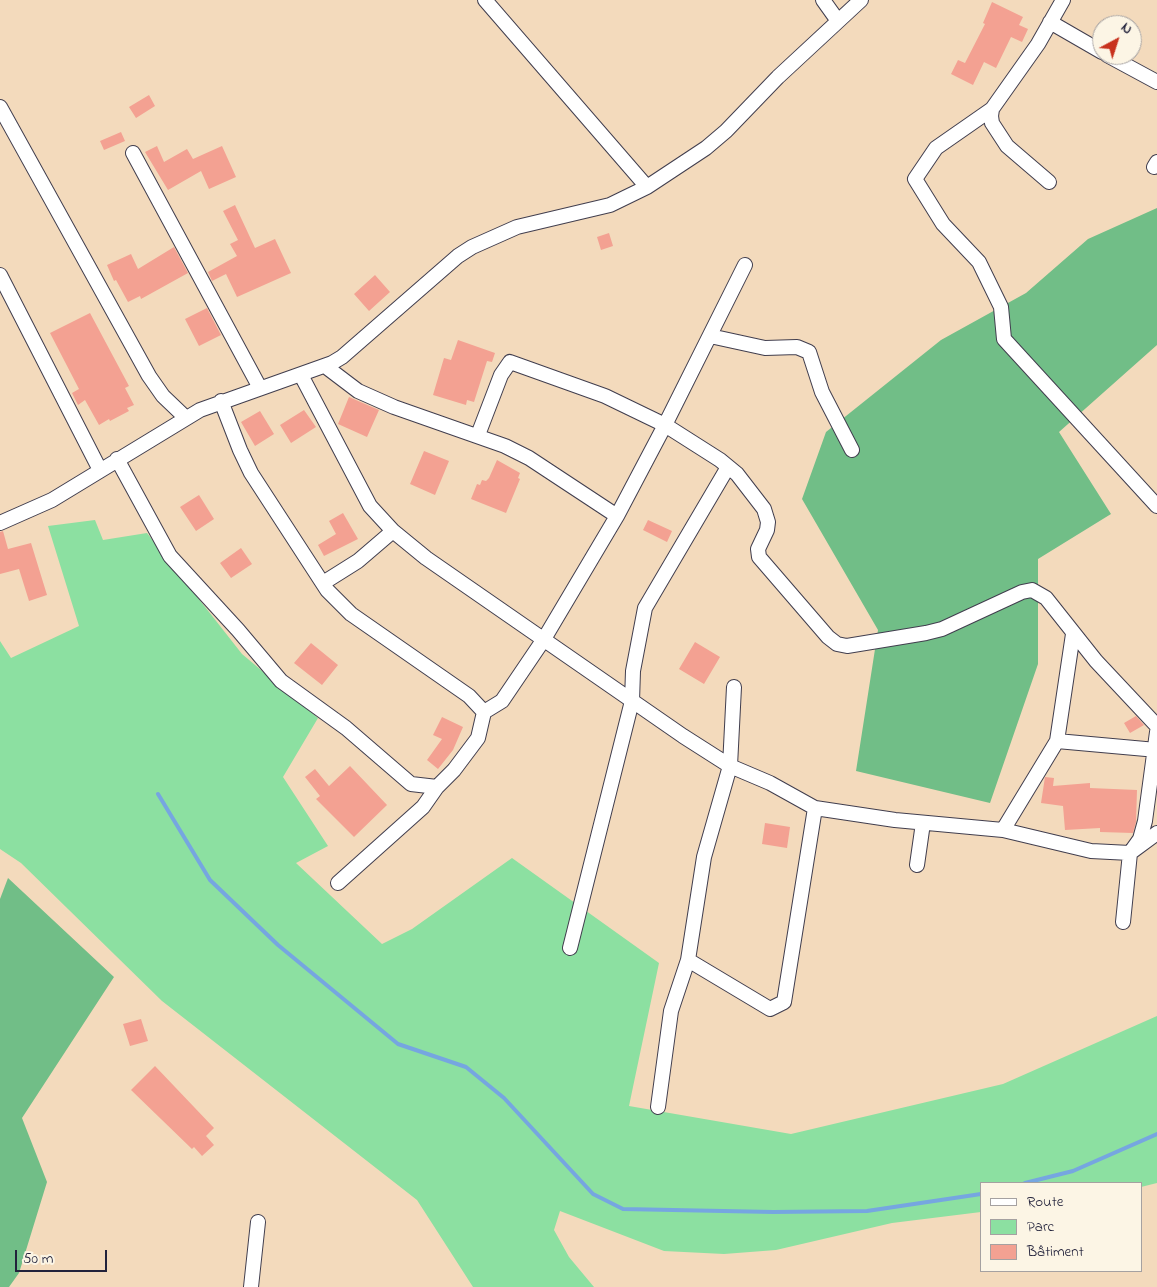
<!DOCTYPE html>
<meta charset="utf-8">
<style>
body{margin:0}
#map{position:relative;width:1157px;height:1287px;overflow:hidden;background:#f3dabc;font-family:"Indie Flower",sans-serif}
canvas{display:block}
.legend{position:absolute;left:980px;top:1182px;width:162px;height:90px;box-sizing:border-box;background:#fcf5e5;border:1px solid #a5a1a1;margin:0;padding:6px 9px;list-style:none;font-size:15px;color:#22223b}
.legend li{display:flex;align-items:center;gap:10px;height:25px}
.legend b{width:25px;border:1px solid #a5a1a1}
.north{position:absolute;left:1092px;top:15px;width:50px;height:50px;box-sizing:border-box;background:#fcf5e5;border:1px solid #a5a1a1;border-radius:50%;rotate:40deg;font-size:14px;font-weight:700;line-height:20px;text-align:center;color:#22223b}
.north::after{content:'';display:block;margin:auto;width:18px;height:22px;background:#c8321e;clip-path:polygon(50% 0,100% 100%,50% 72%,0 100%)}
.scale{position:absolute;left:15px;top:1250px;width:92px;height:22px;box-sizing:border-box;border:2px solid #22223b;border-top:0;padding-left:6px;font-size:15px;line-height:18px;white-space:nowrap;color:#22223b;-webkit-text-stroke:4px #fcf5e5;paint-order:stroke}
</style>
<div id="map">
<canvas width="1157" height="1287"></canvas>
<ul class="legend">
<li><b style="height:6px;background:#fff"></b>Route</li>
<li><b style="height:14px;background:#8ce0a1"></b>Parc</li>
<li><b style="height:14px;background:#f3a192"></b>Bâtiment</li>
</ul>
<div class="north">N</div>
<div class="scale">50 m</div>
</div>
<script>
const context = document.querySelector('canvas').getContext('2d');
context.lineJoin = 'round';
function paint(path, color) { context.fillStyle = color; context.fill(path, 'evenodd'); }
const poly = rows => new Path2D(rows.map(r => 'M' + r).join(''));
function strokePath(path, color, width, dash) { context.strokeStyle = color; context.lineWidth = width; context.lineCap = dash ? 'butt' : 'round'; context.setLineDash(dash || []); context.stroke(path); }
paint(poly([
 [95,520,103,540,147,533,242,654,318,718,283,777,328,846,296,863,382,944,412,929,512,858,659,963,629,1106,791,1134,1003,1084,1157,1016,1157,1183,1141,1187,1141,1183,981,1183,981,1212,892,1223,776,1250,724,1254,664,1251,560,1211,554,1230,569,1257,594,1287,473,1287,417,1200,162,1001,21,863,0,849,0,641,11,658,79,626,48,526]
]), '#8ce0a1');
paint(poly([
 [1157,208,1157,345,1059,432,1111,514,1038,559,1038,664,990,803,856,771,878,630,802,499,826,432,941,340,1026,293,1088,239],
 [8,878,114,977,22,1118,47,1182,19,1273,9,1287,0,1287,0,899]
]), '#71be87');
strokePath(poly([
 [158,794,210,880,278,945,398,1044,466,1067,504,1098,593,1194,623,1209,773,1212,867,1211,981,1194],
 [1025,1183,1073,1171,1157,1134]
]), '#76a6e0', 4);
paint(poly([
 [992,2,1023,17,1019,25,1028,29,1022,42,1011,37,996,68,984,62,973,85,951,74,958,60,965,63,985,24,983,23],
 [149,95,155,106,136,118,129,107],
 [121,132,125,141,104,150,100,141],
 [157,146,164,162,187,149,193,159,222,146,236,177,209,189,201,171,168,190,145,152],
 [235,205,255,248,275,239,291,273,237,297,226,274,212,281,208,272,237,256,230,244,238,240,223,211],
 [609,233,613,246,601,250,597,237],
 [174,247,188,273,141,299,140,296,128,302,116,280,114,281,107,265,131,254,138,269],
 [375,275,390,292,369,311,354,294],
 [207,308,221,335,199,346,185,319],
 [90,313,129,386,125,388,134,405,127,408,129,411,110,421,109,419,99,425,85,400,78,405,72,393,79,389,50,333],
 [458,340,495,353,492,362,487,361,474,402,467,400,466,405,433,395,444,358,451,360],
 [349,397,379,410,367,437,338,424],
 [304,410,316,427,291,443,280,425],
 [260,411,274,434,255,446,241,422],
 [424,451,449,461,435,495,410,484],
 [497,460,520,473,518,478,520,479,506,513,471,499,477,484,480,485,482,480,486,481,489,478],
 [199,495,214,519,196,531,180,507],
 [343,513,358,539,324,556,318,545,336,534,329,521],
 [648,520,672,531,667,542,643,530],
 [3,531,8,549,31,543,47,595,29,601,19,569,0,574,0,532],
 [241,548,252,564,231,578,220,563],
 [695,642,720,657,704,684,679,669],
 [311,643,338,665,322,685,294,663],
 [1136,716,1144,725,1130,733,1124,723],
 [442,717,463,727,453,750,438,769,427,760,442,739,433,735],
 [350,766,387,805,354,837,316,799,320,796,305,777,315,769,329,786],
 [1045,777,1054,778,1053,786,1090,783,1090,788,1137,790,1136,822,1133,833,1100,832,1100,828,1065,830,1063,806,1041,803],
 [765,823,790,827,787,848,762,844],
 [141,1019,148,1041,130,1046,123,1024],
 [155,1066,214,1128,206,1136,214,1145,202,1156,194,1147,192,1149,131,1090]
]), '#f3a192');
const minor = poly([
 [485,0,647,187],
 [823,0,838,21],
 [1050,22,1102,52],
 [1107,55,1157,82],
 [0,107,149,376,163,396,186,418],
 [992,109,936,148,915,179,943,224,979,262,1001,307,1004,339,1157,506],
 [133,153,260,388],
 [1154,167,1157,162],
 [1049,182,1007,146,992,123,991,116,992,109,1038,44,1063,0],
 [0,275,100,470],
 [710,336,765,348,797,347,809,352,822,392,852,450],
 [325,366,358,391,394,407,505,446,529,458,617,516],
 [301,375,370,506,393,531,426,558,683,736,730,766,770,783,815,808,895,820,1003,830,1091,851,1130,853,1140,839,1145,821,1157,732],
 [221,401,240,450,251,473,327,590,351,614,469,696,484,712,502,701,544,639,617,516,665,425,745,265],
 [478,435,501,375,510,362,605,396,665,425,720,460,737,474,764,509,768,522,767,530,758,549,759,557,828,637,837,644,847,646,926,633,942,629,1022,592,1032,590,1046,598,1096,661,1157,726],
 [117,459,170,556,238,630,281,681,346,728,411,784,437,787,454,770,478,738,484,712],
 [0,523,52,500,200,410,332,363,342,357,458,256,472,247,517,227,610,205,647,187,706,148,726,131,778,77,861,0],
 [323,583,358,561,393,531],
 [734,687,730,766,704,857,688,960,770,1009,784,1002,815,808],
 [1057,741,1073,634],
 [1003,830,1057,741,1157,750],
 [917,865,923,823],
 [338,883,423,807,437,787],
 [1123,922,1130,853,1157,833],
 [570,948,632,701,633,671,645,608,728,467],
 [658,1107,671,1011,688,960],
 [251,1287,258,1222]
]);
strokePath(minor, '#413e4e', 16);
strokePath(minor, '#fff', 14);
</script>
